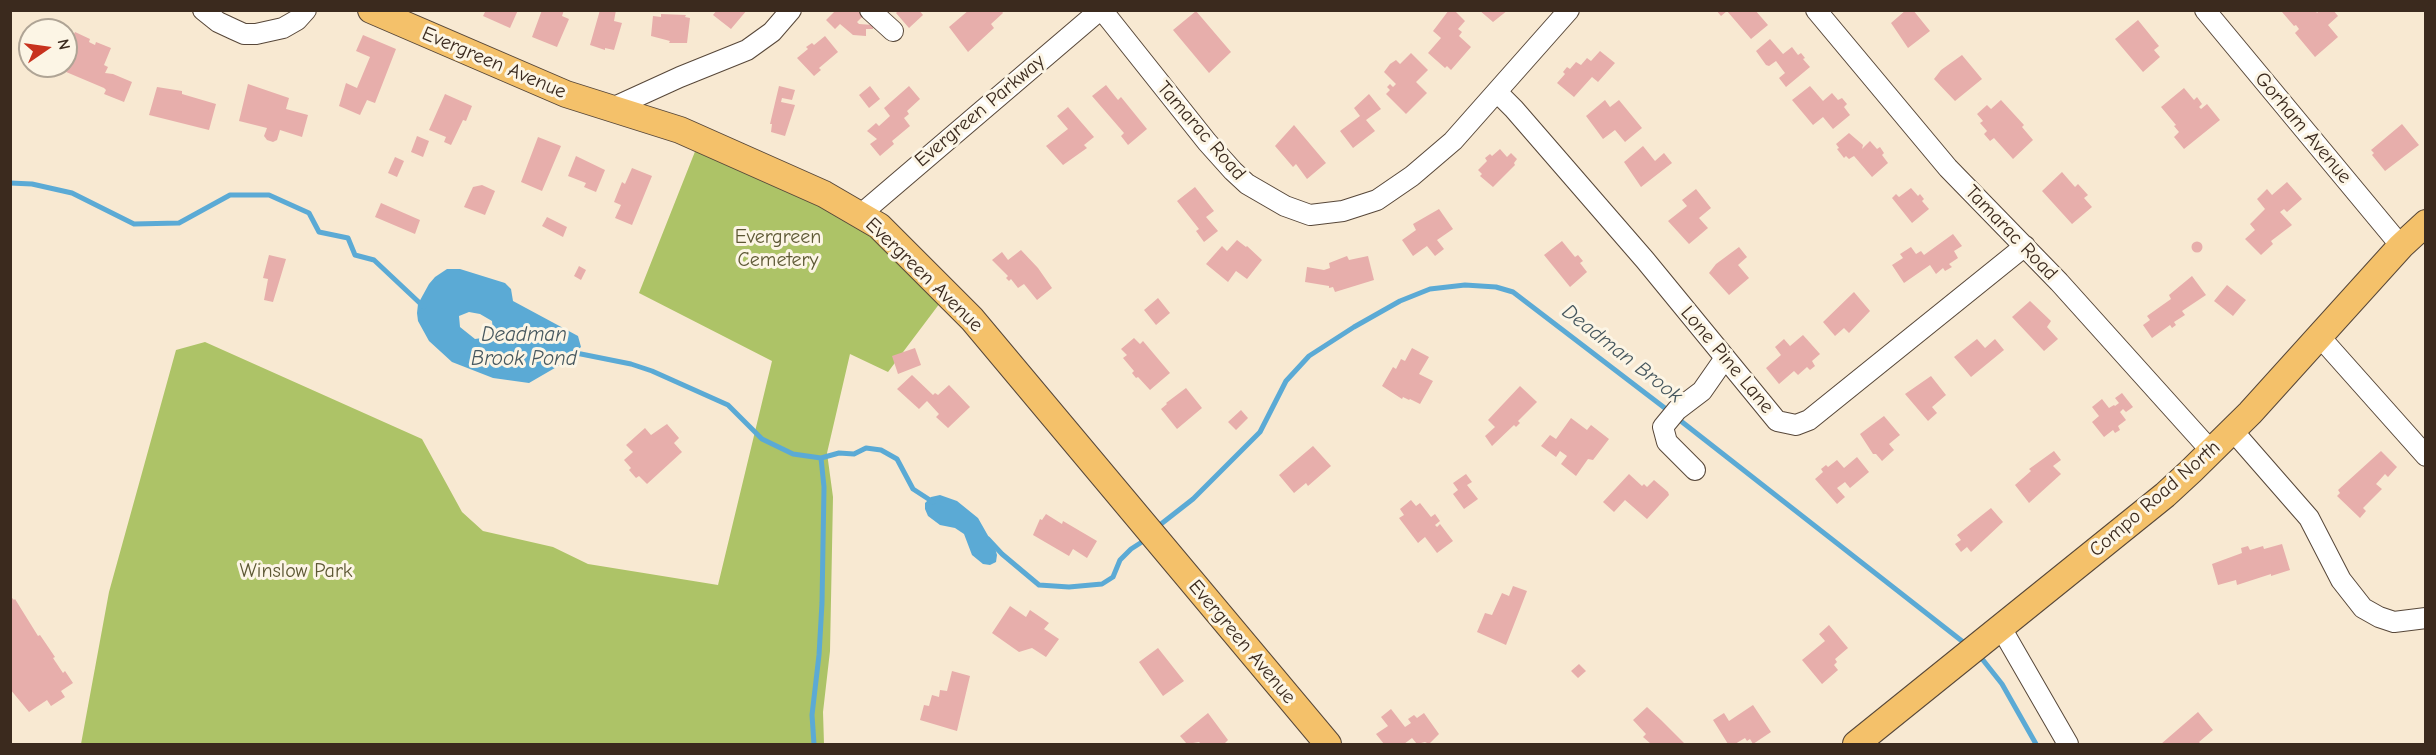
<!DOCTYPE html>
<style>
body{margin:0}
#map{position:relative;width:2436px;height:755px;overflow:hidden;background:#f8e9d2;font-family:"Comic Neue",sans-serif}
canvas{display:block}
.frame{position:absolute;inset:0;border:12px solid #3b2a1e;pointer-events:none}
.north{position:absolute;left:18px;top:18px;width:60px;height:60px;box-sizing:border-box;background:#fcf5e5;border:2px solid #afa495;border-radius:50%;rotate:77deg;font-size:16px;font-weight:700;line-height:24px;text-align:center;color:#3b2a1e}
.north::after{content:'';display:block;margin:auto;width:21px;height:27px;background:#c8321e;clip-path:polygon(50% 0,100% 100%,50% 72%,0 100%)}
</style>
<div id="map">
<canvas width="2436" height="755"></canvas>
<div class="frame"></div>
<div class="north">N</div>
</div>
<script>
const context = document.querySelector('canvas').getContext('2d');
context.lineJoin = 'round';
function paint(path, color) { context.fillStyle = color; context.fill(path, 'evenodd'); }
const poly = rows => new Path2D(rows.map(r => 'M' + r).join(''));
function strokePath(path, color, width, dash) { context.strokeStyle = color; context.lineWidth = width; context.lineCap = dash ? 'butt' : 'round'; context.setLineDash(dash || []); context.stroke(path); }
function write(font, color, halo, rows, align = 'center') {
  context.font = font + ' "Comic Neue",sans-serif'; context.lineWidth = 6; context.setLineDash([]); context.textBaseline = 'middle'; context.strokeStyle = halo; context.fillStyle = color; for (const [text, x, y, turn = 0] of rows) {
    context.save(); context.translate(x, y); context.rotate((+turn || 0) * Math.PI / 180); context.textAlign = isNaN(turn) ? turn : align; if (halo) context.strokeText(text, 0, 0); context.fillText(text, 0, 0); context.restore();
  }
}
paint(poly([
 [696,149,860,224,943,299,888,372,850,354,827,453,833,497,830,651,823,712,824,744,81,744,109,592,176,350,205,342,422,439,462,512,483,531,553,547,588,564,718,585,772,361,639,293]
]), '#adc367');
paint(poly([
 [447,269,460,269,505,283,511,289,513,301,578,336,581,347,560,365,529,383,493,378,452,362,429,341,418,321,417,313,418,304,429,284,435,277],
 [469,312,480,314,492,321,493,331,489,337,475,339,460,327,459,316],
 [940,495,957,501,978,518,995,548,997,555,996,562,990,565,983,564,972,555,964,534,955,528,940,525,928,516,925,509,925,503,931,497]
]), '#5baad5');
strokePath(poly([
 [10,183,32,184,72,193,134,224,179,223,230,195,269,195,309,213,319,232,348,238,355,255,374,260,424,307],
 [571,352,631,364,652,371,728,405,762,439,793,454,821,458,839,453,854,454,866,448,881,450,897,459,913,489,933,502],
 [1677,418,1967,645],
 [1161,524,1193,499,1260,432,1286,381,1309,356,1354,327,1400,301,1430,289,1465,285,1496,287,1513,292,1670,412],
 [988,539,1002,554,1039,585,1069,587,1102,584,1113,577,1120,560,1131,549,1145,540],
 [1979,655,2002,684,2036,744],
 [814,744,812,715,819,655,822,603,824,487,821,458]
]), '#5baad5', 5);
paint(poly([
 [486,10,518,10,510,28,483,16],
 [542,10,564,10,562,16,569,19,557,47,532,37],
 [600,10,616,10,614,21,622,23,614,50,605,48,605,50,590,45],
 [717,10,747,10,731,29,713,15],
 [836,10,861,10,864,15,857,22,859,24,873,25,873,29,866,29,866,36,853,35,840,24,835,29,826,20],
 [899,10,919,10,923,15,909,28,896,13],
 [969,10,1001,10,1003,13,991,24,994,28,968,52,949,27],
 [1449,10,1454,10,1465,21,1458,29,1462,32,1459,36,1471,47,1451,70,1447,66,1445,68,1428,53,1441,38,1433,31],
 [1479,10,1508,10,1493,22],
 [1716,10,1755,10,1768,25,1751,39,1727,11,1721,16],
 [1906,10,1913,10,1930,31,1908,48,1891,23],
 [2283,10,2315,10,2317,13,2320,10,2333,10,2338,16,2328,25,2338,37,2315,57,2295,33,2299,29,2296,25,2294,26,2282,12],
 [1196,11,1231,52,1209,73,1173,30],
 [661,14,686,15,685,17,690,18,687,43,669,43,670,41,651,36,653,16,661,17],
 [2138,20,2159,46,2154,50,2160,57,2143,72,2115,39],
 [75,32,90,39,89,42,95,45,96,42,111,48,104,65,108,67,105,73,113,74,132,82,124,102,104,94,106,90,104,88,52,66,66,66,66,49],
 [363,35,396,49,375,103,367,100,360,115,339,106,346,83,357,88,370,57,356,51],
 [825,36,838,52,819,68,821,70,814,76,797,58,808,49,806,47,812,43,814,45],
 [1770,39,1783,54,1792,47,1798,55,1801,53,1805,58,1803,59,1810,67,1786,87,1779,78,1785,73,1776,61,1769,66,1766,65,1756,51],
 [1600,51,1615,63,1598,82,1592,77,1574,97,1557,83,1565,74,1563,72,1567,67,1570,69,1576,62,1581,65,1587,58,1591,61],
 [1411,53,1428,70,1416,82,1427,93,1406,114,1386,94,1390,90,1387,87,1390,84,1393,87,1396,84,1384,72,1390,64,1396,60,1400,64],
 [1962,55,1982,79,1955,101,1934,79,1941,70],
 [248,84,289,98,286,109,308,115,302,137,280,130,277,140,273,142,267,140,264,136,267,128,239,121],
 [1106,85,1118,100,1121,97,1147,129,1128,145,1121,136,1124,133,1092,96],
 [779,86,795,90,792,100,782,98,781,102,795,105,785,136,771,132,772,124,770,124],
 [870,86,880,99,869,108,859,95],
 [909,86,920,99,907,111,909,114,904,118,910,126,892,141,894,144,880,156,870,144,877,139,867,131,876,123,879,126,890,116,884,108],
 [1810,86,1823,101,1832,93,1838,100,1842,98,1847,104,1844,107,1850,115,1833,129,1823,117,1813,125,1792,100],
 [157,87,182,91,182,94,216,104,209,130,149,115],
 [2184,88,2194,100,2197,97,2202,104,2199,107,2201,109,2207,104,2220,120,2184,149,2174,137,2179,132,2174,126,2176,125,2161,107],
 [445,94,472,106,466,121,463,120,451,145,444,142,446,137,429,130],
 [1369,94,1381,109,1366,120,1375,131,1353,148,1340,131,1360,116,1354,108],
 [1605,100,1610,107,1619,100,1642,128,1625,142,1615,130,1603,139,1586,116],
 [2001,100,2024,125,2022,127,2033,140,2013,159,1994,138,1990,141,1984,134,1987,131,1980,123,1983,121,1977,114,1987,105,1991,109],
 [1068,107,1094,137,1084,145,1087,148,1063,165,1046,146,1068,129,1057,116],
 [2402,124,2419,145,2385,171,2372,155,2374,153,2371,150],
 [1294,125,1326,163,1307,179,1296,164,1293,167,1275,146],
 [1849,133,1863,145,1862,149,1870,141,1877,149,1880,147,1884,153,1882,155,1888,163,1872,177,1854,156,1849,159,1846,156,1844,158,1837,149,1839,148,1836,144],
 [417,136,429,141,423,157,411,152],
 [538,137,561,146,542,191,521,182],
 [1643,146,1655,161,1664,153,1672,163,1641,187,1624,162],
 [1500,149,1507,157,1511,153,1517,159,1514,163,1515,165,1493,187,1480,176,1482,174,1478,170,1487,161,1485,158,1490,154,1492,156],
 [576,156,605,170,596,192,584,187,586,183,568,176],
 [395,157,404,161,397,177,388,173],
 [632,168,652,176,632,225,615,218,621,205,614,202,622,182,625,184],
 [2062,172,2075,187,2078,184,2088,195,2084,198,2092,207,2072,224,2042,191],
 [2287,182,2302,199,2287,212,2284,209,2280,212,2292,225,2271,241,2273,244,2261,255,2245,239,2255,230,2250,224,2265,209,2257,199,2267,189,2272,195],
 [482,185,495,191,485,215,464,207,473,187],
 [1195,187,1214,211,1206,217,1218,231,1204,242,1196,231,1199,229,1177,201],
 [1911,188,1918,196,1920,194,1924,199,1922,201,1929,209,1912,223,1892,198,1896,194,1899,197],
 [1696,189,1711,208,1699,218,1708,228,1689,244,1668,221,1687,206,1682,200],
 [381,203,420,220,415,234,375,217],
 [1439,209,1453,229,1437,240,1444,249,1435,256,1427,246,1413,256,1402,240,1416,230,1413,224],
 [547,217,567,227,563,237,542,226],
 [1953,234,1962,246,1954,251,1958,258,1949,264,1952,267,1945,271,1943,268,1936,274,1930,265,1904,283,1892,265,1903,258,1900,254,1911,247,1916,254,1921,251,1924,255],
 [1237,240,1246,247,1247,246,1262,260,1247,279,1236,271,1228,282,1206,264,1222,246,1227,251],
 [1562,241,1575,257,1578,255,1583,261,1580,263,1587,272,1570,287,1544,255],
 '2191.5 247a5.5 5.5 0 1 1 11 0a5.5 5.5 0 1 1-11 0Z',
 [1739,247,1747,257,1738,265,1749,278,1729,295,1709,273,1716,264],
 [1021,250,1038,268,1052,288,1037,300,1024,284,1018,288,1011,279,1009,281,1006,278,1008,276,992,260,1002,252,1008,260],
 [269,255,286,259,273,302,264,300,268,279,263,278],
 [1347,256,1349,260,1368,256,1374,280,1335,292,1333,287,1329,288,1329,286,1305,282,1307,267,1324,270,1330,268,1329,263],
 [579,266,586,270,581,280,574,276],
 [2192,276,2206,295,2182,311,2185,315,2174,322,2176,325,2172,328,2170,325,2152,338,2143,325,2150,320,2147,316,2171,299,2169,295],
 [2227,285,2246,300,2233,316,2214,301],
 [1854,292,1870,311,1849,333,1844,328,1835,336,1823,322],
 [1158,298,1170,313,1156,325,1144,310],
 [2030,301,2051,321,2047,327,2058,339,2044,351,2012,317],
 [1803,335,1820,354,1812,361,1815,366,1810,370,1807,367,1798,375,1794,371,1779,384,1766,368,1781,355,1775,347,1784,339,1790,346],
 [1134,338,1140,344,1143,341,1170,373,1150,390,1138,377,1136,378,1132,373,1134,371,1123,358,1127,355,1121,349],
 [1977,339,1985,348,1995,339,2004,350,1971,377,1954,357],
 [915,348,921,365,898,374,892,356],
 [1412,348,1429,357,1419,374,1433,381,1420,404,1410,399,1409,400,1403,397,1402,399,1382,386,1393,367,1396,369,1401,359,1405,361],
 [912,375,933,395,935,393,938,395,949,385,970,407,948,428,936,417,939,414,927,401,919,409,897,389],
 [1931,376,1946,395,1932,407,1937,413,1928,421,1905,394],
 [1520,386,1537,402,1518,421,1520,423,1516,427,1514,425,1492,446,1485,436,1495,427,1488,420],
 [1186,388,1202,408,1177,429,1161,409,1167,404,1166,403],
 [2122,393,2133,407,2126,412,2123,409,2120,412,2126,420,2118,426,2120,430,2115,433,2113,430,2104,437,2092,422,2099,416,2092,407,2102,399,2109,408,2114,405,2115,406,2119,403,2115,398],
 [1241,410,1248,418,1236,430,1228,422],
 [1884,416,1900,435,1889,444,1894,450,1882,461,1876,454,1873,454,1860,434],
 [1571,418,1587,430,1591,425,1609,439,1593,460,1588,459,1576,476,1561,464,1567,456,1560,451,1556,457,1541,446,1550,435,1556,439],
 [667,424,679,438,674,443,682,452,647,484,639,476,636,478,629,470,631,468,624,460,633,452,626,445,645,428,651,435],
 [1313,446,1331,466,1308,486,1306,483,1294,493,1279,475],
 [2054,451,2061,460,2053,466,2061,474,2029,503,2015,485,2031,471,2029,469],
 [2381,451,2397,467,2388,477,2385,474,2376,484,2382,489,2363,508,2366,511,2360,518,2337,496,2340,493,2338,490],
 [1857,457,1869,472,1850,488,1845,482,1837,488,1845,497,1837,504,1815,479,1823,472,1821,469,1826,465,1828,467,1837,460,1844,468],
 [1466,474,1472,482,1467,485,1478,499,1464,509,1453,494,1458,490,1453,483],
 [1629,474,1642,486,1644,484,1647,487,1654,480,1668,492,1669,495,1647,519,1625,500,1614,512,1603,502],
 [1411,500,1416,506,1420,503,1431,517,1435,514,1440,521,1435,525,1437,527,1440,524,1453,541,1437,553,1425,537,1418,543,1399,518,1404,515,1400,509],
 [1991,508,2003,522,1971,552,1967,547,1961,552,1955,544,1961,540,1957,535],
 [1046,514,1062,524,1063,521,1097,541,1087,558,1073,549,1069,556,1033,535,1040,519,1042,520],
 [2282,544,2290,570,2271,576,2271,574,2237,585,2236,580,2218,585,2212,564,2242,553,2241,548,2248,546,2250,550,2263,546,2264,549],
 [1513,586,1527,591,1506,645,1477,632,1485,613,1492,615,1502,593,1509,596],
 [10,596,14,600,15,599,38,636,40,635,55,657,53,658,63,673,65,671,73,683,61,691,65,697,51,706,47,700,29,712,10,689],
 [1010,606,1026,617,1030,610,1049,623,1044,629,1059,639,1046,657,1032,648,1019,652,992,633],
 [1829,625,1848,648,1835,659,1837,662,1834,665,1838,670,1822,684,1802,660,1825,641,1819,634],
 [1158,648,1184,681,1163,696,1139,662],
 [1579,664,1586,671,1578,678,1571,671],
 [952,671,970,676,957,731,920,720,924,705,929,706,932,695,939,697,940,690,947,691],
 [1753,705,1771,732,1753,744,1750,739,1747,741,1745,738,1735,744,1728,744,1713,720,1724,713,1729,721],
 [1647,707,1661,720,1685,744,1651,744,1643,737,1646,734,1633,720],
 [1391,709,1405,727,1411,723,1408,719,1414,715,1417,718,1424,713,1439,734,1429,744,1425,742,1417,744,1412,738,1404,744,1384,744,1376,734,1388,726,1381,717],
 [2198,712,2213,730,2199,742,2201,744,2161,744],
 [1208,713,1228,740,1225,743,1226,744,1201,744,1199,742,1187,744,1180,736]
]), '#e7aeab');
const minor = poly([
 [203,10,218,22,233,29,244,34,256,34,283,28,297,20,306,10],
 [870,10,893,31],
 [1102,10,1207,142,1233,171,1247,184,1285,206,1310,215,1343,211,1377,200,1412,176,1453,141,1569,10],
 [1816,10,1948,168,2059,282,2212,452],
 [2205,10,2401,246],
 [1497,92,1514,109,1645,260,1777,421,1796,425,1809,420,2025,246],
 [612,108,680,77,747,50,772,32,791,10],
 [861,214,1100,10],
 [2320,337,2426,456],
 [2233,431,2309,518,2341,580,2363,608,2379,617,2394,622,2426,618],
 [1695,470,1667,442,1663,427,1677,410,1702,391,1725,358],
 [2000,626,2068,744]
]);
const major = poly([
 [371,10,566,94,680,130,824,194,879,226,972,319,1328,744],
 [1856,744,2165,495,2191,471,2250,413,2401,246,2426,223]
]);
strokePath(minor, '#574739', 22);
strokePath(major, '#574739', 28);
strokePath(minor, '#fff', 20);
strokePath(major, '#f4c16a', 26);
write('20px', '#3b2a1e', '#fcf5e5', [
 ["Evergreen Avenue",494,63,23],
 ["Evergreen Parkway",980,111,-40],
 ["Gorham Avenue",2303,128,50],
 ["Tamarac Road",1201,131,49],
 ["Tamarac Road",2011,233,46],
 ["Evergreen Avenue",924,275,44],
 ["Lone Pine Lane",1727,360,50],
 ["Compo Road North",2155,499,-41],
 ["Evergreen Avenue",1242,642,50]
]);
write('20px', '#5d5834', '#fcf5e5', [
 ["Evergreen",778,237],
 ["Cemetery",778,260],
 ["Winslow Park",296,571]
]);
write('italic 21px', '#46575e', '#fcf5e5', [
 ["Deadman",524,335],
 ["Brook Pond",524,359],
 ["Deadman Brook",1622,354,38]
]);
</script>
